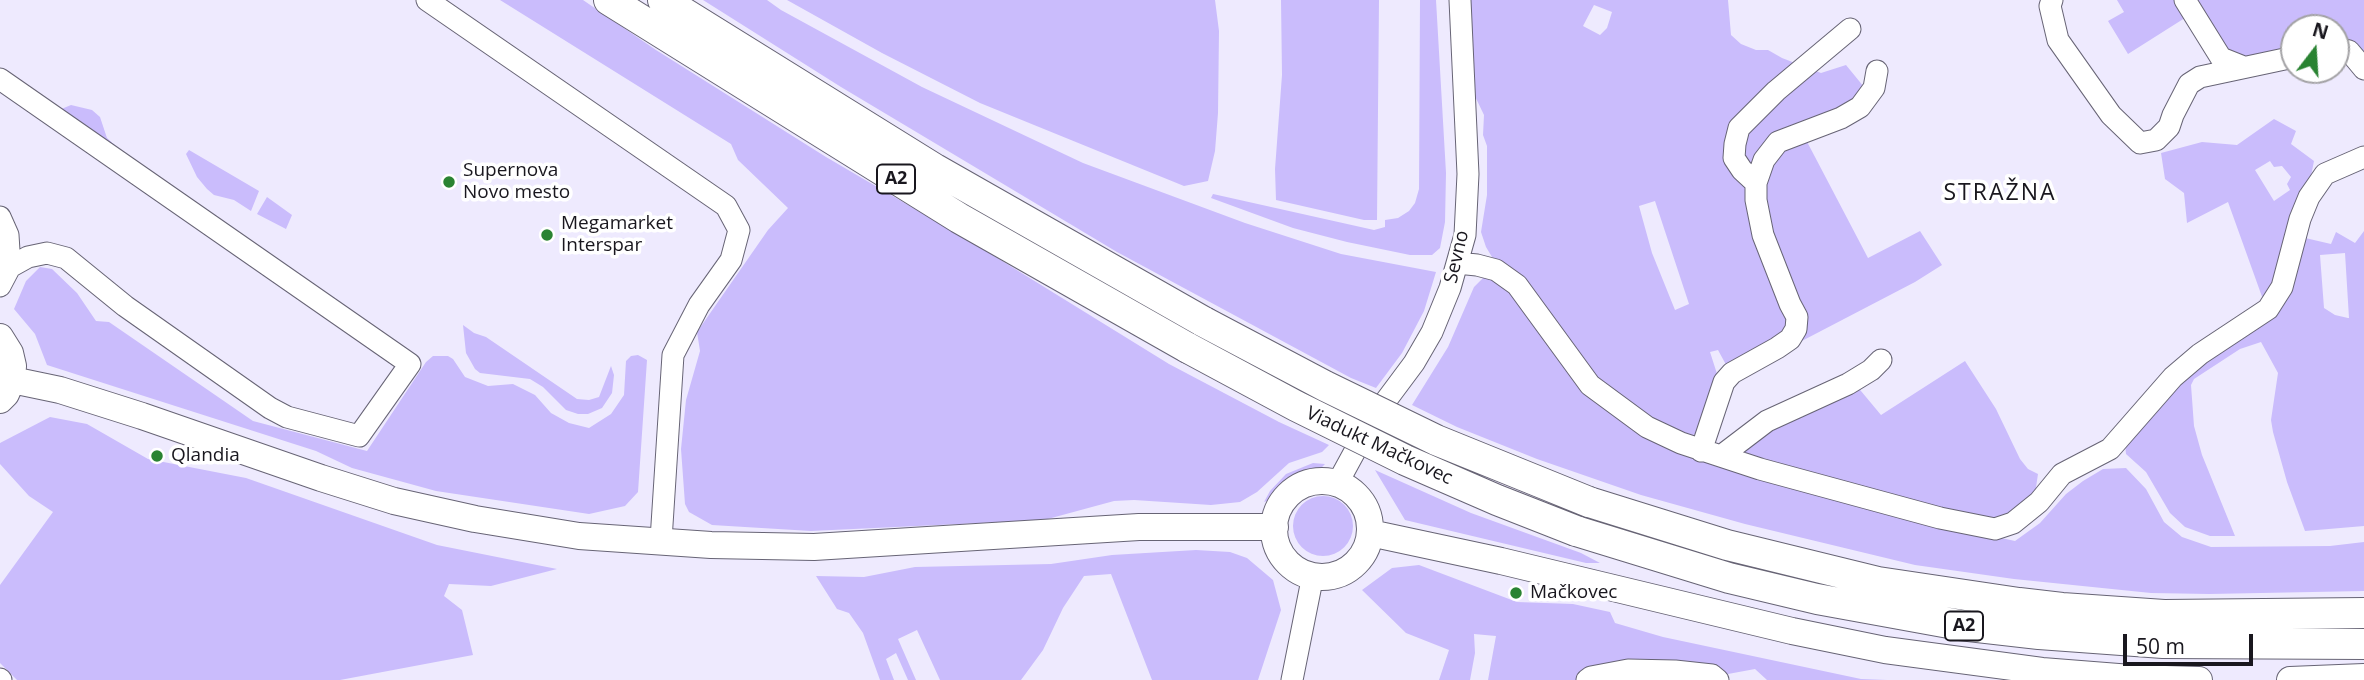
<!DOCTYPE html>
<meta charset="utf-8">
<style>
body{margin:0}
#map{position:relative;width:2364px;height:680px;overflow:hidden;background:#eeeafe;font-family:"Open Sans",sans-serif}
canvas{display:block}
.north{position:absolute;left:2280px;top:14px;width:70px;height:70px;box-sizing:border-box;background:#fff;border:2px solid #a3a2a5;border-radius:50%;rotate:17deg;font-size:19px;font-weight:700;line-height:28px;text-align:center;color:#19171e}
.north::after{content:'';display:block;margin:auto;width:24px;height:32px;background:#2a8332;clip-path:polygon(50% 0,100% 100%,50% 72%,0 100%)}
.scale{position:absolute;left:2123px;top:634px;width:130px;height:32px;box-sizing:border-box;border:4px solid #19171e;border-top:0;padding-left:9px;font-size:21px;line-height:24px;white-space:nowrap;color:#19171e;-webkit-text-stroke:5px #fff;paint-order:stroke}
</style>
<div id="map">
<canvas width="2364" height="680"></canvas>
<div class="north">N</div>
<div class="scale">50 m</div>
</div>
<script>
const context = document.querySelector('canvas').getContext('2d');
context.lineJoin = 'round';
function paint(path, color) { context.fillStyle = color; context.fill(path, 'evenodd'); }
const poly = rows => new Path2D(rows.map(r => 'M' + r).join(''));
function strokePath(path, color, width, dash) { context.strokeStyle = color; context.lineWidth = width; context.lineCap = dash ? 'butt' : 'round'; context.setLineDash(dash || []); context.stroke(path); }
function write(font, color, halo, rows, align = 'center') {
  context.font = font + ' "Open Sans",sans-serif'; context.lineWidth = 7; context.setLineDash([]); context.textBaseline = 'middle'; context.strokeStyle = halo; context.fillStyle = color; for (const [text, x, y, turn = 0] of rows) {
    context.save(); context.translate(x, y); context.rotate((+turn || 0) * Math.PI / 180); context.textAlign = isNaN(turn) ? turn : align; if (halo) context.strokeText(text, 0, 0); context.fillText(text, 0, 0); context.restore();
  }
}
paint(poly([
 [500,0,583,0,656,50,826,157,973,243,1169,364,1279,422,1329,445,1322,452,1289,463,1257,492,1240,502,1211,505,1134,500,1114,501,1044,520,811,531,712,525,689,512,685,504,681,449,686,400,700,351,697,332,768,230,788,208,738,160,731,144],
 [703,0,767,0,781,10,922,87,1083,163,1245,223,1341,254,1436,272,1424,311,1402,353,1376,388,1351,378,1117,252,841,87],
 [787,0,1215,0,1219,31,1218,113,1215,151,1208,181,1184,186,980,103,882,53],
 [1281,0,1379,0,1377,220,1364,220,1276,200,1275,169,1282,75],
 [1420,0,1436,0,1446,173,1445,222,1440,248,1432,255,1410,255,1347,242,1293,228,1211,198,1213,194,1374,230,1385,227,1385,220,1398,218,1409,211,1415,203,1419,189],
 [1467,0,1728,0,1731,35,1741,44,1756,50,1768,50,1782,58,1821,73,1846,65,1864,87,1862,97,1758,167,1790,328,1730,372,1718,350,1710,352,1719,380,1701,429,1691,437,1659,424,1595,379,1512,270,1492,257,1486,247,1481,232,1487,195,1487,146,1483,135,1484,115,1471,88],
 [1594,5,1612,12,1607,28,1600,35,1583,26],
 [1655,201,1689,304,1675,310,1652,253,1639,206],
 [2117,0,2178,0,2188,16,2128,54,2108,21,2124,12],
 [2193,0,2364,0,2364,53,2336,39,2336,28,2294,28,2294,51,2258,61,2229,55],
 [71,105,92,110,100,117,107,138,121,151,59,110],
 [2274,119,2296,131,2291,144,2314,161,2310,181,2265,305,2228,202,2187,223,2184,193,2165,179,2161,153,2202,142,2237,145],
 [2270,161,2274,167,2282,166,2291,177,2287,184,2290,190,2274,201,2255,170],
 [1804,136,1868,258,1920,231,1942,265,1915,282,1796,344,1761,199,1776,155],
 [189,150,259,191,251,211,234,200,214,195,207,189,197,177,186,154],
 [267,197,292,215,286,229,257,214],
 [2364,231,2364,526,2305,531,2287,482,2273,432,2271,420,2278,373,2261,342,2240,349,2194,379,2191,385,2194,426,2202,455,2235,536,2210,536,2185,527,2170,513,2146,472,2126,454,2125,444,2178,383,2229,344,2253,332,2270,318,2301,237,2331,244,2336,232,2355,243],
 [2345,253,2349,318,2348,318,2335,315,2324,308,2320,255],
 [40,267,52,269,77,293,96,321,109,322,253,421,367,451,426,362,433,356,448,356,453,359,465,377,488,386,513,384,535,395,551,413,569,423,589,428,611,414,624,395,626,361,631,356,638,355,647,360,638,492,625,506,589,514,436,491,352,468,316,451,47,365,35,334,14,309,26,281],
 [1487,274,1507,286,1593,398,1883,512,2015,541,2040,523,2066,494,2083,481,2103,469,2126,468,2146,489,2164,522,2182,537,2211,547,2330,546,2364,542,2364,591,2209,594,2151,593,2014,579,1915,565,1745,524,1641,495,1537,459,1457,427,1412,405,1448,347,1474,287],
 [463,325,474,333,486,337,577,399,589,400,599,397,611,366,614,375,612,393,602,408,588,414,578,414,566,410,543,387,530,379,480,373,475,369,466,353],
 [1965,361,1996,409,2020,459,2028,469,2038,474,2035,494,1999,521,1927,507,1738,452,1772,424,1856,385,1881,415],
 [50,417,87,424,148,459,246,478,437,545,557,569,491,586,449,584,444,596,462,610,473,655,340,680,17,680,0,663,0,585,53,512,29,496,0,464,0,443],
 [1313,463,1325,464,1315,474,1300,479,1275,498,1264,502,1270,491,1286,474],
 [1375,470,1471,513,1581,553,1600,563,1586,563,1405,520],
 '1293 526a30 30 0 1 1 60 0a30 30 0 1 1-60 0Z',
 [1196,550,1230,552,1247,558,1273,580,1281,610,1258,680,1152,680,1111,574,1084,576,1063,608,1043,650,1021,680,940,680,917,630,898,639,916,680,908,680,896,653,886,659,894,680,880,680,863,633,849,613,837,609,816,576,864,577,915,567,1051,564,1112,555],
 [1419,565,1517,602,1573,604,1610,612,1615,623,1663,637,1861,679,1887,680,1767,680,1755,669,1728,674,1670,664,1577,680,1488,680,1496,636,1474,634,1475,653,1470,680,1439,680,1449,650,1406,633,1362,590,1392,568]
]), '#cabcfc');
const minor = poly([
 [427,0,726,206,739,230,731,260,699,305,673,355,661,540],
 [2052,0,2050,6,2058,40,2111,115,2140,143,2156,140,2169,127,2173,115,2189,84,2200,77,2294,57],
 [2185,0,2221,58,2241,66],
 [2336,48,2349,51,2364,69],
 [0,79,410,364,359,436,287,417,270,408,125,306,66,258,47,253,28,257,10,267],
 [1756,183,1742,170,1734,158,1735,144,1739,128,1776,91,1850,29],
 [0,217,8,235,10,267,0,286],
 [1457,263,1477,265,1496,270,1517,285,1590,385,1647,427,1681,443,1760,469,1940,518,1995,529,2013,523,2039,502,2062,474,2110,449,2173,377,2200,354,2268,309,2282,287,2300,219,2309,197,2325,174,2364,157],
 [1701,451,1724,382,1732,373,1777,348,1790,339,1796,329,1797,317,1790,304,1763,235,1756,200,1756,183,1764,160,1778,142,1841,118,1860,107,1874,88,1877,71],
 [1721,456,1767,421,1848,384,1871,370,1881,360],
 [1337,484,1373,418,1414,363,1432,332,1450,288,1465,235,1468,174,1460,0],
 [0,679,1,680],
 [1292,680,1313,575],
 [1587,680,1591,677,1628,670,1675,671,1712,675,1718,680]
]);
const major = poly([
 [0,337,10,353,13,366,12,380,6,394,0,400],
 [12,380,60,390,142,416,321,478,394,501,475,519,579,536,711,545,814,547,1139,527,1275,527],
 '1274 529a48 48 0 1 1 96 0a48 48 0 1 1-96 0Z',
 [1370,533,1501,561,1792,631,1885,650,2042,671,2131,678,2199,680],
 [2290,680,2364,677]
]);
const highway = poly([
 [609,0,959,218,1188,348],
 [663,0,935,169,1204,322],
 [1589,502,1727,545,1878,582,2019,603,2062,608,2164,615,2364,613],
 [1576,531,1729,578,1817,599,1960,625,2039,634,2163,643,2364,644]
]);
strokePath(minor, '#676475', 23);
strokePath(major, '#676475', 28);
strokePath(highway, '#676475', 32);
strokePath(minor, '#fff', 21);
strokePath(major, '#fff', 26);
strokePath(highway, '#fff', 30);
const highwayBridge = poly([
 [1204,322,1325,386,1436,440,1589,502],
 [1188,348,1296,406,1405,460,1497,500,1576,531]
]);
strokePath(highwayBridge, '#676475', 32, []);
strokePath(highwayBridge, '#fff', 30);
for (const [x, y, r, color] of [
 [449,182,7,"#2a8332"],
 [547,235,7,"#2a8332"],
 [157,456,7,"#2a8332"],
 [1516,593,7,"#2a8332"]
]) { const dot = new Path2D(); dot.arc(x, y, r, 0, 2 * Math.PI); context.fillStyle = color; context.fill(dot); strokePath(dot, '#fff', 2.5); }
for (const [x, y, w] of [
 [896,179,38],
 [1964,626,38]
]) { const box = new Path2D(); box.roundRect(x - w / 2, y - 14.5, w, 29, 5); context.fillStyle = '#fff'; context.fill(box); strokePath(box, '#19171e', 2); }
write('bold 18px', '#19171e', null, [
 ["A2",896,179],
 ["A2",1964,626]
]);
write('19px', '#19171e', '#fff', [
 ["Supernova",463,171],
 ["Novo mesto",463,193],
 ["Megamarket",561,224],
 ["Interspar",561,246],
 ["Qlandia",171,456],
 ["Mačkovec",1530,593]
], 'left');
write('19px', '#19171e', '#fff', [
 ["Sevno",1457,257,-77],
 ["Viadukt Mačkovec",1379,446,25]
]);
context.letterSpacing = '2px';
write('23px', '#19171e', '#fff', [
 ["STRAŽNA",2000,193]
]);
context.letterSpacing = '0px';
</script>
